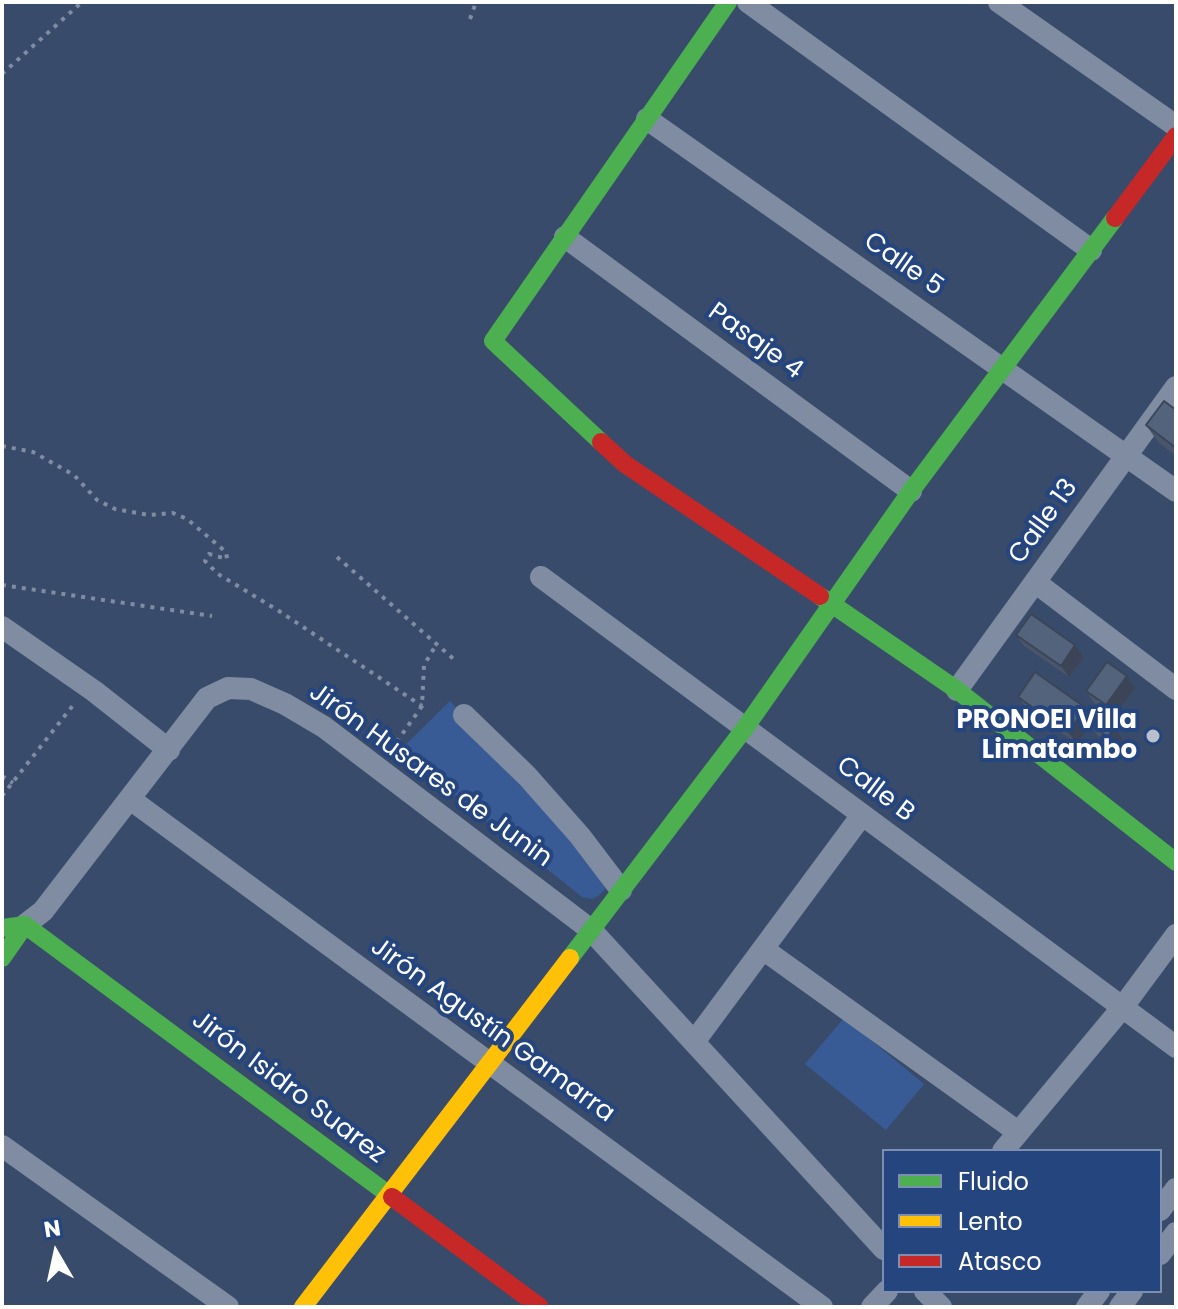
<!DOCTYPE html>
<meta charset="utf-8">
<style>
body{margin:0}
#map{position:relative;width:1178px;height:1309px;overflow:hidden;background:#394b6a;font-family:Poppins,sans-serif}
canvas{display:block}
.frame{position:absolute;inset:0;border:4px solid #fff;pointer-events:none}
.legend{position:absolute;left:882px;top:1149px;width:280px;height:144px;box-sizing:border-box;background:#25457e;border:2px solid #7c8fb2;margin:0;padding:10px 14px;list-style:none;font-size:24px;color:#fff}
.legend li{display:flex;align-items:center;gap:16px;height:40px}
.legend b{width:40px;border:2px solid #7c8fb2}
.north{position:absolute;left:16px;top:1213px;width:80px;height:80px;-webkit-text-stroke:6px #25457e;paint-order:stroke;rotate:351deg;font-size:22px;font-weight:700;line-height:32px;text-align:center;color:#fff}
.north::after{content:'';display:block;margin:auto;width:28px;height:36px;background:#fff;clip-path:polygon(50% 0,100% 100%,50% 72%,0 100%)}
</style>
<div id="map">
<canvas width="1178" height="1309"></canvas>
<div class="frame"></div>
<ul class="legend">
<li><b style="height:10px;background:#4caf50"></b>Fluido</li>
<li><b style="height:10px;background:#ffc107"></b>Lento</li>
<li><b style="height:10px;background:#c62828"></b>Atasco</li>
</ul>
<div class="north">N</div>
</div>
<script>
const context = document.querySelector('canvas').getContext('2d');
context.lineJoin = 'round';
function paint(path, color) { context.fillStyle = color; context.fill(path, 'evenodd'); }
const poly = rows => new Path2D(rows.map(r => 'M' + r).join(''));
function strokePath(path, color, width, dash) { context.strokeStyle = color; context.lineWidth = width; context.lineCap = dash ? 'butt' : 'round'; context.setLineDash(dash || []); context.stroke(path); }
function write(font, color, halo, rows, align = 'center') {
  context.font = font + ' Poppins,sans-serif'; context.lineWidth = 8; context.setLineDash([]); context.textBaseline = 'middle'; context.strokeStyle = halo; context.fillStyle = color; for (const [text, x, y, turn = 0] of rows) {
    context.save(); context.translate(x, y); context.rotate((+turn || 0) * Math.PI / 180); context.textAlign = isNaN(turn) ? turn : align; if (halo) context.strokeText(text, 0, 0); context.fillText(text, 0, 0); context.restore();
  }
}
paint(poly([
 [450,701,602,869,605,889,598,896,592,899,582,897,422,769,416,773,392,758],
 [844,1018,924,1084,886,1130,805,1064]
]), '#395b95');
strokePath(poly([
 [470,19,476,2],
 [2,74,82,2],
 [2,446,33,452,74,475,97,500,115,509,149,515,173,513,187,519,226,552,227,559,209,554,205,561,218,574,279,611,422,706],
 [337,557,457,662],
 [2,585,212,616],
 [391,750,422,706,424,665,436,645],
 [2,776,13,783],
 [2,796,74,704]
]), '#7f8ca1', 4, [4, 6]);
strokePath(poly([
 [748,2,1091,250],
 [999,2,1176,126],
 [647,119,1176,491],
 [565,237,911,491],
 [541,577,1176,1047],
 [1035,582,1176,689],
 [2,627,94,691,169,750],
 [957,690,1176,387],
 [464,715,527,776,580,836,621,890],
 [130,799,822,1307],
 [25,925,43,911,207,698,228,688,251,689,285,704,324,727,591,930,884,1249],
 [763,949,1018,1132],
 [694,1042,862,815],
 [2,1146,228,1307],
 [1003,1151,1122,1008,1176,935],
 [1160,1210,1176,1189],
 [1160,1254,1176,1233],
 [925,1291,941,1307],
 [872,1307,887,1291],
 [1087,1307,1099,1291],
 [1120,1307,1132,1291]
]), '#7f8ca1', 22);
strokePath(poly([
 [601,442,493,341,728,2],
 [820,596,957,690,1176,862],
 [2,928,25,925,392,1197],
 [2,958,25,925],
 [570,958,745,728,911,491,1115,218]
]), '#4caf50', 18);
strokePath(poly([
 [303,1307,570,958]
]), '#ffc107', 18);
strokePath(poly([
 [1115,218,1176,136],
 [601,442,625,464,820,596],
 [392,1197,540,1307]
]), '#c62828', 18);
paint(poly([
 [1176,410,1176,456,1158,442,1146,425],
 [1016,635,1075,645,1084,657,1069,677,1024,646],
 [1135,688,1114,717,1094,703,1086,691],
 [1018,697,1086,708,1093,718,1123,740,1116,749,1097,735,1090,725,1077,744,1026,708]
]), '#48556b');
paint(poly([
 [1075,645,1084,657,1069,677,1061,666],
 [1127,676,1135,688,1114,717,1106,705],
 [1086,708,1094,719,1077,744,1068,732],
 [1114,728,1123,740,1116,749,1108,737]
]), '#3b4557');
const building = poly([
 [1164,401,1176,410,1176,448,1146,425,1164,401],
 [1031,614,1075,645,1061,666,1016,635,1031,614],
 [1107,662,1127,676,1106,705,1086,691,1107,662],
 [1035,672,1086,708,1068,732,1018,697,1035,672],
 [1096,714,1114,728,1108,737,1089,723,1096,714]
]);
paint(building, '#54637c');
strokePath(building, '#3b4557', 2);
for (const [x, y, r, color] of [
 [1153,736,8,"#bac0cb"]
]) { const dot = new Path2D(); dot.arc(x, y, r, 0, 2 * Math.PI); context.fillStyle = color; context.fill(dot); strokePath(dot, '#25457e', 3); }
write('26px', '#fff', '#25457e', [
 ["Calle 5",903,265,35],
 ["Pasaje 4",755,342,36],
 ["Calle 13",1044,522,-54],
 ["Jirón Husares de Junin",430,776,36],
 ["Calle B",875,790,37],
 ["Jirón Agustín Gamarra",492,1031,36],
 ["Jirón Isidro Suarez",288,1088,37]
]);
write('bold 26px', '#fff', '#25457e', [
 ["PRONOEI Villa",1137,721],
 ["Limatambo",1137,751]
], 'right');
</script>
